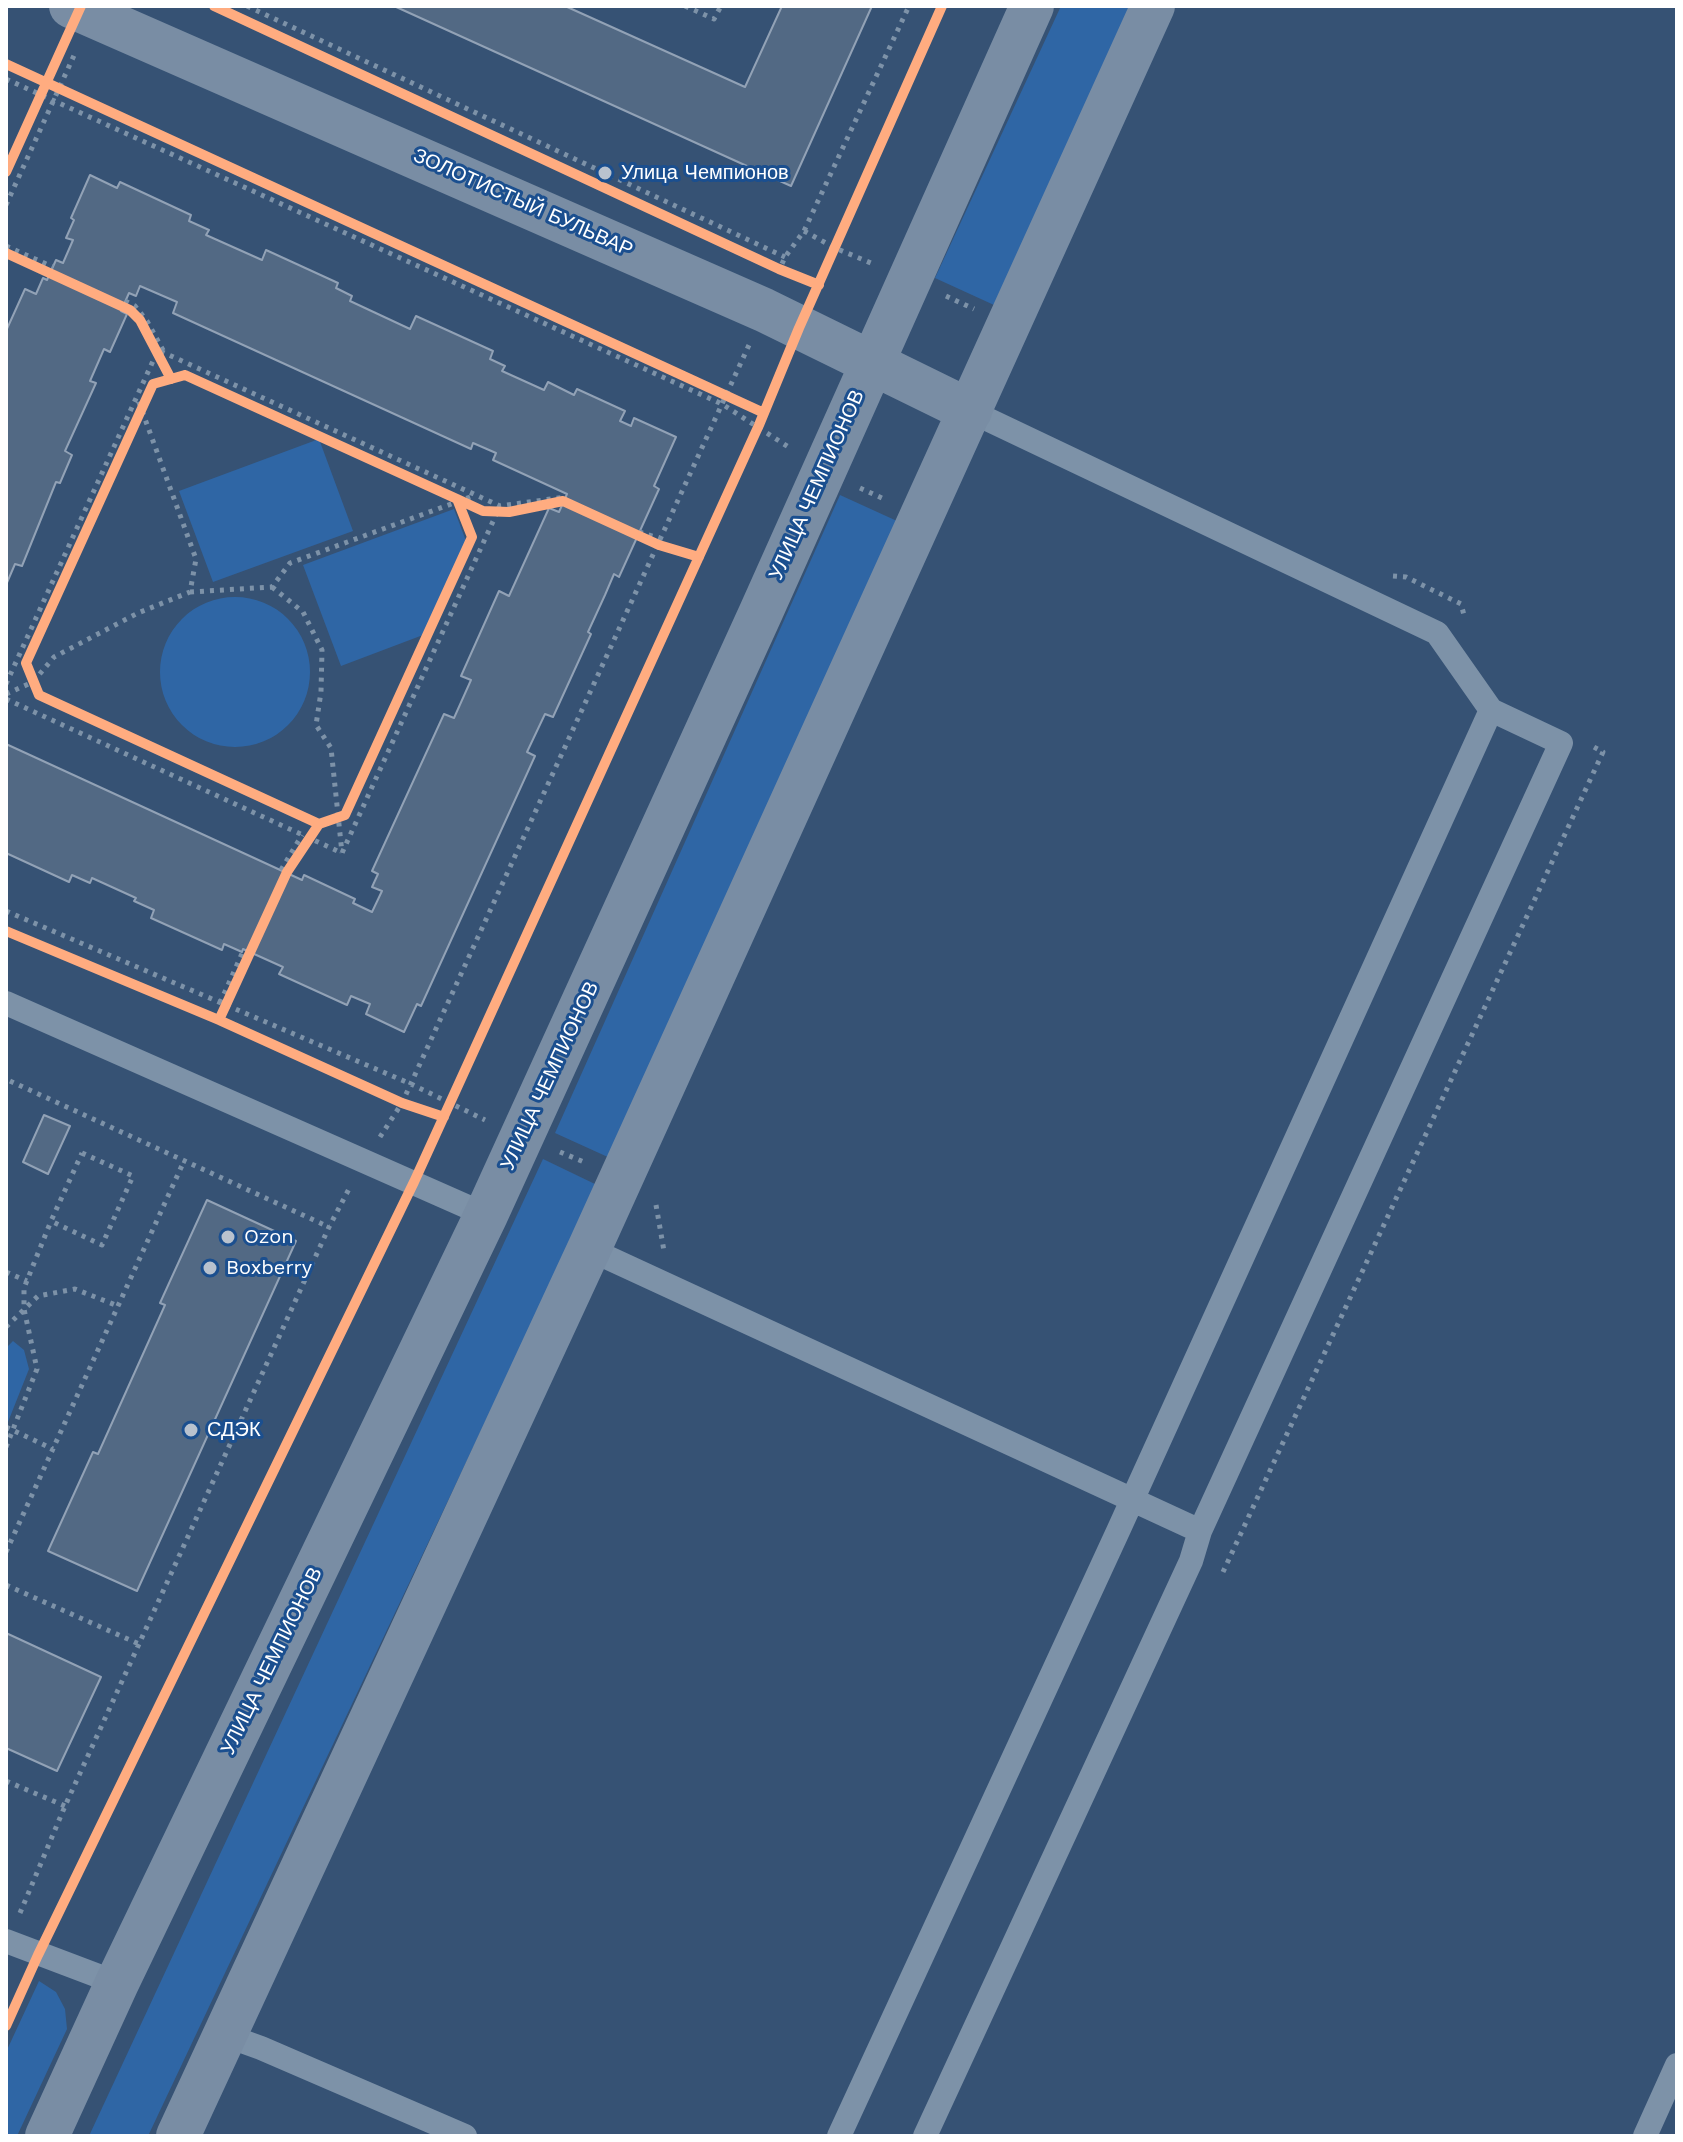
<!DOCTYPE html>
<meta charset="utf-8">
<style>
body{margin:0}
#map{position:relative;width:1683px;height:2142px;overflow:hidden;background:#365274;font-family:"Work Sans",sans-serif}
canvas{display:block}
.frame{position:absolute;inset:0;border:8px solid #fff;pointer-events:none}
</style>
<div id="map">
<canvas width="1683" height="2142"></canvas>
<div class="frame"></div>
</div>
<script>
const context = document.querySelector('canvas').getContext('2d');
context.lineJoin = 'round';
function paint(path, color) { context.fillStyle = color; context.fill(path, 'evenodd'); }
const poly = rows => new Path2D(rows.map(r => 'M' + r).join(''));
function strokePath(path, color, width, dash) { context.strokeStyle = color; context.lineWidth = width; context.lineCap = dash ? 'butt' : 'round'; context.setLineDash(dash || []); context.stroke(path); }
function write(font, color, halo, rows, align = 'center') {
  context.font = font + ' "Work Sans",sans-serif'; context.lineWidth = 6; context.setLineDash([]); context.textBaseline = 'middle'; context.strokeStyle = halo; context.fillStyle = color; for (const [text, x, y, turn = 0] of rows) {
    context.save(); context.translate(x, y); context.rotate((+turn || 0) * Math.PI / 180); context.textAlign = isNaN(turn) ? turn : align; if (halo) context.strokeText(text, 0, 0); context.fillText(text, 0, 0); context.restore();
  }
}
paint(poly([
 [1061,6,1131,6,994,305,935,278],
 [319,439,353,531,213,582,179,491],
 [840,495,897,521,610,1158,555,1133],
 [454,509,466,541,423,635,341,666,303,565],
 '160 672a75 75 0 1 1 150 0a75 75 0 1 1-150 0Z',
 [543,1159,597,1185,148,2136,89,2136],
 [13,1341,24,1350,29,1369,6,1427,6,1348],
 [39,1981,56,1992,65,2009,67,2029,17,2136,6,2136,6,2052]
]), '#2f66a5');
const building = poly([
 [394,6,565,6,745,87,782,6,872,6,791,186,394,6],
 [90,175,117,188,120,182,191,215,189,221,209,230,206,235,262,260,266,250,338,283,336,288,352,296,350,301,410,329,416,316,493,351,490,359,505,366,502,371,544,390,548,382,574,395,577,389,625,411,620,421,631,426,634,418,676,437,654,486,659,489,619,577,614,574,605,595,588,632,591,634,553,717,545,714,527,752,535,756,421,1006,417,1004,404,1032,366,1014,370,1004,351,996,347,1005,279,974,283,967,243,949,242,952,224,944,222,950,151,918,154,910,134,901,136,898,92,878,90,883,72,875,69,882,6,853,6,744,302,880,304,875,355,899,353,903,372,912,382,891,372,887,378,874,372,871,444,714,454,718,471,680,461,676,499,591,509,596,549,508,559,512,567,494,493,460,496,453,473,443,471,449,173,313,177,302,140,286,136,296,129,293,121,311,127,314,110,352,104,349,90,381,96,383,65,451,72,455,60,483,56,482,22,566,15,564,6,585,6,331,25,289,36,294,43,278,47,280,56,260,63,263,73,240,66,238,74,220,71,218,90,175],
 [44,1115,70,1126,48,1174,23,1162,44,1115],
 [207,1200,296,1241,137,1591,48,1551,93,1452,98,1454,165,1305,160,1303,207,1200],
 [6,1633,101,1677,57,1771,6,1748,6,1633]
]);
paint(building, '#526984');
strokePath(building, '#92a2b6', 2);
strokePath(poly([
 [247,6,785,257],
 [685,6,714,19,721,6],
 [6,79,722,404,790,448],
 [6,205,76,51],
 [804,231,835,248,871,263],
 [6,246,53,267],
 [778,273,785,257,804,231,909,6],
 [946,296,974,309],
 [125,301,135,306,147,321,164,352],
 [860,488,884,499],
 [639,532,662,539],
 [1393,576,1406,577,1461,604,1464,615],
 [272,587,303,612,322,650,321,692,316,725,331,748,342,853],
 [190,592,272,587,290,563,473,496],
 [6,684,158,350,500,506,565,497],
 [6,694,33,682,54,657,138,613,190,592,196,559,137,397],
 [6,699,342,853,500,506],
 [281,870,302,835],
 [6,911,411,1084,485,1120],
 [220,1003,244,949],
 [10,1081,329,1227],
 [380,1137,402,1103,749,345],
 [560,1152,584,1162],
 [82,1153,133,1176,102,1245,51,1221,82,1153],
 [656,1205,664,1251],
 [6,1272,27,1281],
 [6,1327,38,1296,75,1289,118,1306],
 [6,1427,53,1449],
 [6,1447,37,1369,24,1309,24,1288,51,1221],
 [6,1552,184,1161],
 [1223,1572,1603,752,1592,746],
 [6,1585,139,1644],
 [6,1781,65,1806],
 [20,1913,65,1806,139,1644,329,1227,350,1187]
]), '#7d92a8', 5, [4, 6]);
strokePath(poly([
 [970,411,1437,633,1491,710],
 [6,1003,486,1215],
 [589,1249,1200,1531],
 [6,1941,117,1983],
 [225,2035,261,2048,465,2136],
 [839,2136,1119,1529,1491,710,1561,743,1200,1531,1191,1561,925,2136],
 [1645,2136,1677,2065]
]), '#7d92a8', 24);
strokePath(poly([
 [71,6,764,310,970,411],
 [47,2136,117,1983,486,1215,761,612,1032,6],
 [178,2136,589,1249,1153,6]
]), '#798da4', 44);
strokePath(poly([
 [214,6,779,269,819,285],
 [6,64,764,413],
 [6,172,81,6],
 [6,253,130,310,140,320,171,379],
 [185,375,457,499,472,537,345,815,319,824,39,695,26,663,153,384,185,375],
 [457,499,483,511,509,512,563,501,659,545,699,557],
 [6,931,219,1020,402,1103,444,1117],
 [219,1020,287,872,319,824],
 [6,2026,38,1955,414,1182,759,425,799,328,942,6]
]), '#ffac80', 10);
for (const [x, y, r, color] of [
 [605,173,8,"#b9c2ce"],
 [228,1237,8,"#b9c2ce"],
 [210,1268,8,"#b9c2ce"],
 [191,1430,8,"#b9c2ce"]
]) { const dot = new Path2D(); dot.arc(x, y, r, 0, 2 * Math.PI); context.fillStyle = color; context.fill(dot); strokePath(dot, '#1b4f8f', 3); }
write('20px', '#fff', '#1b4f8f', [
 ["Улица Чемпионов",621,173],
 ["Ozon",244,1237],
 ["Boxberry",226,1268],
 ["СДЭК",207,1430]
], 'left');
write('20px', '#fff', '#1b4f8f', [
 ["ЗОЛОТИСТЫЙ БУЛЬВАР",523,203,24],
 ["УЛИЦА ЧЕМПИОНОВ",817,485,-66],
 ["УЛИЦА ЧЕМПИОНОВ",550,1076,-65],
 ["УЛИЦА ЧЕМПИОНОВ",272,1661,-64]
]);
</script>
